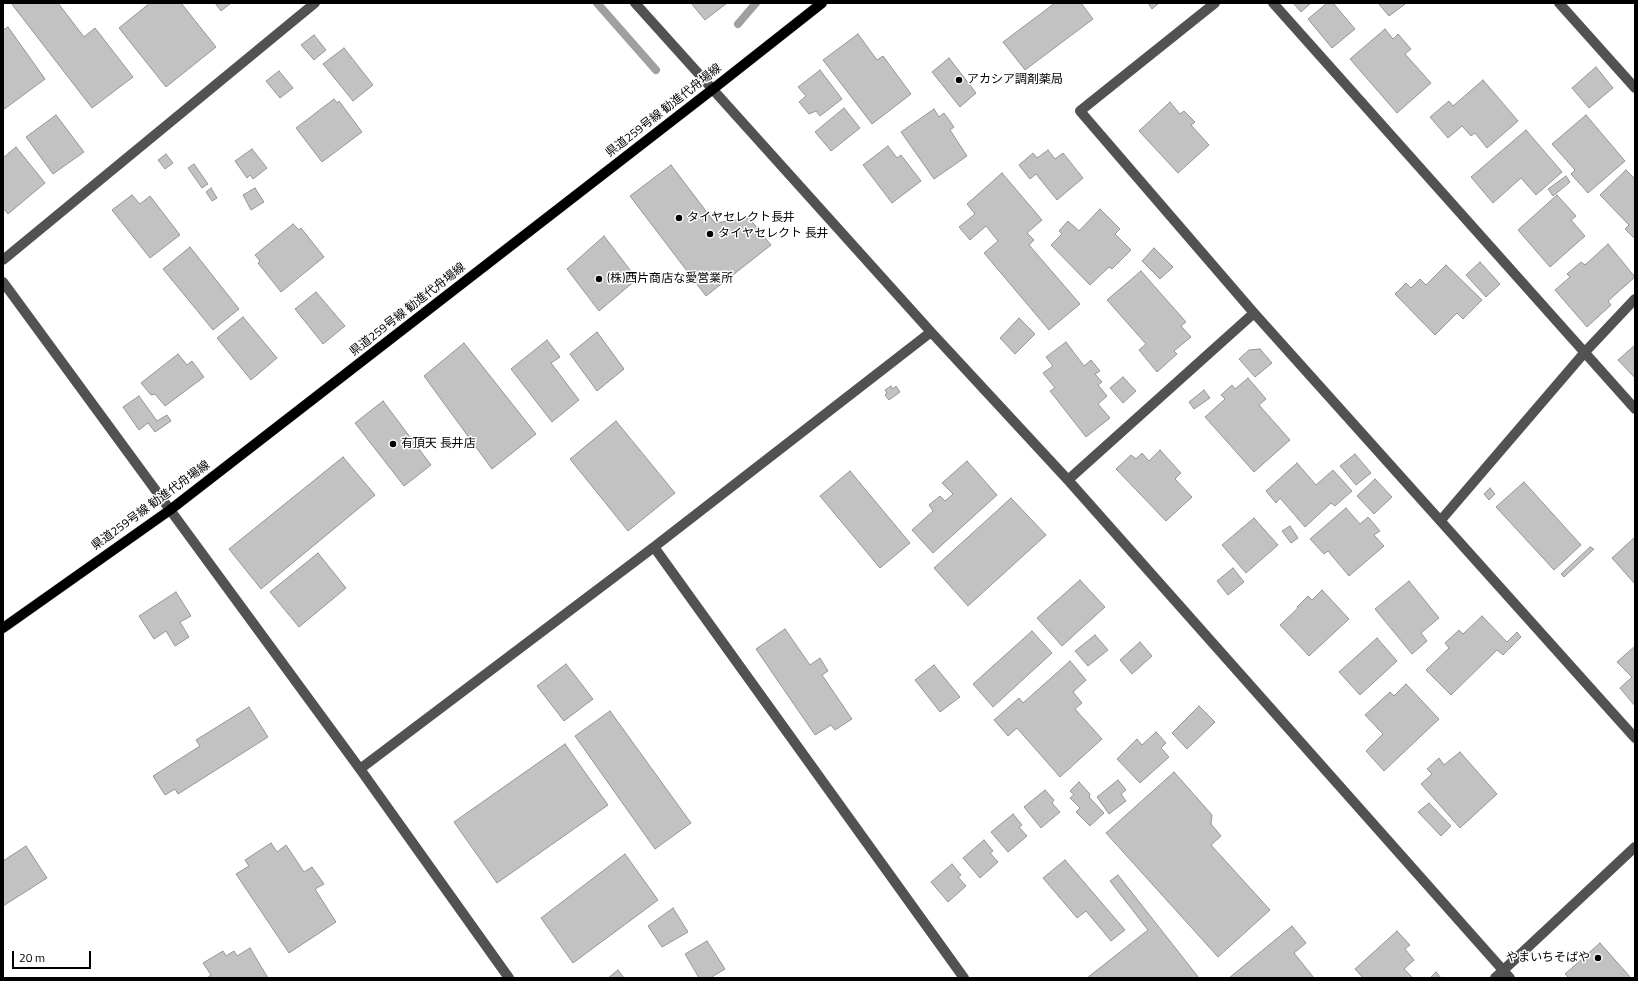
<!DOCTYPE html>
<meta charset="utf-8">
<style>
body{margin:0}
#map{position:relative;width:1638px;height:981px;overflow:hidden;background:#fff;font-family:"Titillium Web",sans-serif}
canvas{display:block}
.frame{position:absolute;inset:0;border:4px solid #000;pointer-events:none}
.scale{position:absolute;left:12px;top:951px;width:79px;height:18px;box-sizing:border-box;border:2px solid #000;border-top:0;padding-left:5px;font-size:12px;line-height:14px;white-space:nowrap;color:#000;-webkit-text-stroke:3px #fff;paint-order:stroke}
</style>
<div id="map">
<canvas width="1638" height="981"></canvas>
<div class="frame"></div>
<div class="scale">20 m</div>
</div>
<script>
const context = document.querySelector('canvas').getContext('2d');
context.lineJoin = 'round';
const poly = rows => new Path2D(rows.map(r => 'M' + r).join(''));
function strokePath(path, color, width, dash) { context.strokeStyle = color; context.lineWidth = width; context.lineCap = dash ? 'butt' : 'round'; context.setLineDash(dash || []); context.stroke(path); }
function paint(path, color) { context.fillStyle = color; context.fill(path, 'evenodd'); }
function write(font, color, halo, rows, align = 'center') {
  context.font = font + ' "Titillium Web","Noto Sans JP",sans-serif'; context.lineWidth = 3; context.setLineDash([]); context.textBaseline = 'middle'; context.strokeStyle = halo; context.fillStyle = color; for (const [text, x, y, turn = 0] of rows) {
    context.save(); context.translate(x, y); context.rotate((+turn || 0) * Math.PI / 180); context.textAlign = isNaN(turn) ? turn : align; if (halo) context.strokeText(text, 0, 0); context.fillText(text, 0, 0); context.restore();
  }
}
strokePath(poly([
 [597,3,656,70],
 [738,24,756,3]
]), '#a0a0a0', 8);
const building = poly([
 [11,3,58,3,84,37,95,28,133,77,92,108,11,3],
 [150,3,181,3,216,47,166,87,119,28,150,3],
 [215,3,231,3,221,11,215,3],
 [691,3,727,3,705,20,691,3],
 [1055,3,1081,3,1093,19,1025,70,1003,42,1055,3],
 [1148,3,1159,3,1152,9,1148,3],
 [1293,3,1311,3,1301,12,1293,3],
 [1327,3,1333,3,1355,29,1332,48,1308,19,1327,3],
 [1378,3,1404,3,1405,4,1389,16,1378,3],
 [8,27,45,79,3,110,3,30,8,27],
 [1385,29,1393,39,1398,34,1411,49,1405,54,1431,83,1397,113,1350,59,1385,29],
 [858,34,877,60,883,56,911,94,872,124,823,60,858,34],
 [314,35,326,50,314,60,301,45,314,35],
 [344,48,373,85,353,101,323,64,344,48],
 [949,58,976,93,960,107,932,72,949,58],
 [1596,67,1613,88,1589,108,1572,88,1596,67],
 [820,70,842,99,820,116,816,111,809,114,799,102,806,96,798,87,820,70],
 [279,71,293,88,280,98,266,81,279,71],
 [1483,80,1518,121,1487,148,1475,133,1471,136,1462,126,1448,138,1430,117,1449,101,1453,106,1483,80],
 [334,99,337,103,339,101,362,132,322,162,296,128,334,99],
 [1170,102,1180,114,1184,111,1195,122,1191,125,1209,145,1178,173,1139,131,1170,102],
 [844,108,860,128,831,151,815,132,844,108],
 [934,109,939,117,944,113,954,127,950,130,967,156,934,179,901,132,934,109],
 [56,115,84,152,53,174,26,137,56,115],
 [1586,115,1625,161,1588,193,1571,174,1575,170,1552,144,1586,115],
 [1526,130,1562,172,1536,195,1521,178,1493,203,1471,177,1526,130],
 [888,146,897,158,901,155,921,181,892,203,863,165,888,146],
 [16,147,45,183,8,214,3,208,3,158,16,147],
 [252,149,267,168,253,179,250,175,247,178,235,161,252,149],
 [1048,150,1055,159,1063,153,1083,178,1057,200,1036,174,1030,179,1019,165,1033,153,1037,158,1048,150],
 [166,154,173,163,165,169,158,160,166,154],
 [194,164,208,184,202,188,188,168,194,164],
 [671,165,715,223,749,218,771,245,706,296,630,196,671,165],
 [1626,170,1635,179,1635,239,1625,229,1629,225,1600,195,1626,170],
 [1002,173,1042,220,1027,233,1034,240,1029,245,1080,304,1049,330,984,253,998,241,986,226,970,240,959,227,975,214,967,204,1002,173],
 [1566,176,1570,182,1553,196,1548,189,1566,176],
 [211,188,217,198,212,201,206,192,211,188],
 [255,188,264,202,251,210,243,195,255,188],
 [132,195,140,204,150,196,180,235,150,258,112,210,132,195],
 [1557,195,1576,216,1571,220,1585,236,1550,267,1518,230,1557,195],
 [1100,209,1120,229,1115,234,1131,250,1112,269,1109,267,1090,285,1051,245,1062,234,1059,231,1068,221,1079,231,1100,209],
 [293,224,299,230,301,228,324,257,281,292,258,263,260,261,255,255,293,224],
 [604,236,637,279,599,311,567,269,604,236],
 [1608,244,1635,277,1608,301,1611,305,1587,327,1555,290,1570,277,1567,274,1581,262,1585,265,1608,244],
 [190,247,239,309,213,330,163,269,190,247],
 [1154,248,1173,267,1160,279,1142,261,1154,248],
 [1480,262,1500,284,1486,297,1466,275,1480,262],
 [1446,265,1482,300,1463,319,1457,313,1435,335,1395,294,1406,283,1411,288,1420,279,1426,285,1446,265],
 [1141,271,1186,322,1181,326,1191,337,1174,351,1177,354,1157,372,1139,350,1146,344,1107,300,1141,271],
 [316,292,345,326,323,344,295,309,316,292],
 [243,317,277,358,251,380,217,338,243,317],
 [1019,318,1035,334,1015,354,1000,338,1019,318],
 [597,332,624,369,597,391,570,354,597,332],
 [547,340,560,357,551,363,579,400,552,422,511,369,547,340],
 [1066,342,1084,366,1091,360,1100,371,1095,374,1102,382,1098,385,1107,396,1098,404,1110,418,1086,437,1050,391,1055,388,1043,373,1053,366,1046,357,1066,342],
 [464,343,536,434,492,469,424,376,464,343],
 [1635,345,1635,378,1618,360,1635,345],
 [1260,349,1272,363,1255,377,1239,359,1249,350,1260,349],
 [178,354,187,365,192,361,204,377,165,406,155,394,151,395,141,383,178,354],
 [1123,377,1136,391,1123,403,1110,388,1123,377],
 [1248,378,1266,399,1259,405,1290,440,1254,472,1205,417,1225,399,1221,395,1232,385,1235,389,1248,378],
 [891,386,893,389,896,386,900,392,889,400,885,395,887,393,885,390,891,386],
 [1204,390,1210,398,1194,409,1189,402,1204,390],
 [139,396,157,421,167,415,171,421,155,432,148,423,139,430,123,407,139,396],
 [383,401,431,465,404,486,355,423,383,401],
 [616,421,675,493,628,531,570,459,616,421],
 [1160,450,1181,473,1175,479,1192,497,1166,521,1116,469,1131,455,1136,459,1142,453,1149,461,1160,450],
 [1355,454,1371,473,1356,485,1340,466,1355,454],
 [343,457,375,495,261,589,229,549,343,457],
 [967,461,997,495,933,553,912,530,933,511,929,505,940,496,945,501,953,494,942,483,967,461],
 [1297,463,1316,485,1333,470,1352,491,1335,506,1331,503,1305,527,1280,498,1276,503,1266,491,1297,463],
 [850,471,910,543,880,568,820,496,850,471],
 [1375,479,1392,497,1374,514,1357,496,1375,479],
 [1524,482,1581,545,1554,570,1496,507,1524,482],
 [1490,488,1495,494,1489,500,1484,494,1490,488],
 [1011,498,1046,535,968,606,934,568,1011,498],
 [1346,508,1360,524,1368,517,1380,531,1374,535,1384,546,1349,576,1328,551,1324,554,1310,539,1346,508],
 [1254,518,1278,545,1246,573,1222,545,1254,518],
 [1290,526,1298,538,1291,543,1282,531,1290,526],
 [1635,537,1635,584,1612,558,1635,537],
 [1590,547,1594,549,1564,577,1561,574,1590,547],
 [318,553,346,588,299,627,270,592,318,553],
 [1233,568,1244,582,1228,595,1217,581,1233,568],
 [1080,580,1105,607,1062,646,1037,618,1080,580],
 [1409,581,1439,618,1421,633,1427,641,1412,654,1375,609,1409,581],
 [1322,590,1349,619,1309,656,1280,625,1298,608,1297,607,1308,596,1312,600,1322,590],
 [176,592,191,616,180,622,189,637,175,646,166,631,154,639,139,616,176,592],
 [1482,616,1507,642,1517,632,1521,637,1503,655,1497,650,1451,695,1426,670,1449,648,1445,643,1459,630,1463,634,1482,616],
 [785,629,810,665,820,658,828,671,822,675,852,719,835,730,831,725,815,735,756,649,785,629],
 [1032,631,1052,653,993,707,973,684,1032,631],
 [1095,635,1108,650,1088,666,1075,651,1095,635],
 [1377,638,1397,661,1360,695,1339,672,1377,638],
 [1140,642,1152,656,1132,674,1120,660,1140,642],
 [1635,646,1635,706,1620,688,1632,677,1617,662,1635,646],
 [1070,661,1086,680,1073,692,1082,703,1075,709,1102,739,1060,777,1017,728,1008,736,994,720,1019,698,1023,703,1070,661],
 [566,664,593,699,564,721,537,686,566,664],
 [934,665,960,697,940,712,915,680,934,665],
 [1406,684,1439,719,1384,771,1366,751,1383,734,1365,715,1390,692,1394,696,1406,684],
 [1199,706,1215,722,1187,749,1172,733,1199,706],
 [249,707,268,737,178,794,175,789,165,795,153,776,200,746,196,740,249,707],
 [610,711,691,823,655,849,575,736,610,711],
 [1156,732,1166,743,1161,748,1169,757,1140,783,1117,759,1137,739,1142,745,1156,732],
 [565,744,608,805,497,883,454,822,565,744],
 [1460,752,1497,794,1460,828,1421,784,1432,774,1427,769,1439,758,1444,765,1460,752],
 [1174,772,1212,815,1211,824,1221,836,1211,845,1270,910,1218,957,1106,833,1174,772],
 [1118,780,1126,790,1121,794,1126,801,1109,814,1097,797,1118,780],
 [1079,782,1090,794,1089,797,1104,813,1090,826,1076,812,1080,808,1070,798,1074,795,1070,791,1079,782],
 [1045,790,1054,800,1052,803,1060,812,1041,828,1024,807,1045,790],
 [1429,803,1451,826,1441,836,1418,812,1429,803],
 [1013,814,1022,825,1019,827,1027,836,1008,852,991,832,1013,814],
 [984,840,993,851,990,853,998,862,980,878,963,858,984,840],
 [271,843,277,852,286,845,304,872,312,867,324,884,315,889,336,922,289,953,236,874,249,866,245,860,271,843],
 [26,846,47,878,3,906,3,861,26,846],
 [625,854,658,900,573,963,541,918,625,854],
 [1065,860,1125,930,1111,941,1086,911,1077,918,1043,878,1065,860],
 [952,864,961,875,958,877,966,886,948,902,931,882,952,864],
 [1118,875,1199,978,1087,978,1148,930,1110,881,1118,875],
 [673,908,688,932,662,947,648,926,673,908],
 [1292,926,1306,943,1294,953,1314,978,1229,978,1292,926],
 [1397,931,1410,945,1405,949,1414,960,1404,969,1413,978,1363,978,1355,969,1397,931],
 [707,941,725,969,710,978,699,978,685,954,707,941],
 [1600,943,1631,978,1569,978,1565,974,1600,943],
 [250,948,268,978,207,978,211,975,203,963,223,951,226,956,234,951,237,956,250,948],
 [618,970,624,978,608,978,618,970],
 [1436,972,1441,978,1430,978,1436,972]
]);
paint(building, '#c2c2c2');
strokePath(building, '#969696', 1);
const major = poly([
 [3,628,170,510,713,89,822,3]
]);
strokePath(major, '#dbdbdb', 11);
strokePath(poly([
 [635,3,931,332,1068,480,1510,978],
 [1215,3,1080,111,1254,313,1635,738],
 [1273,3,1635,409],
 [1559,3,1635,88],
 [3,260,315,3],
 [3,282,360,769,509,978],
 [1068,480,1254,313],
 [1441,520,1585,352,1635,299],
 [654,547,964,978],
 [360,769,654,547,931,332],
 [1495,978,1635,847]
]), '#525252', 10);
strokePath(major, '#000', 10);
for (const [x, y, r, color] of [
 [959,80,4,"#000"],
 [679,218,4,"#000"],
 [710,234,4,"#000"],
 [599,279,4,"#000"],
 [393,444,4,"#000"],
 [1598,958,4,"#000"]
]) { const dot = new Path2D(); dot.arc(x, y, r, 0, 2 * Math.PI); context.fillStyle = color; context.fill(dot); strokePath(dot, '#fff', 1.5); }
write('12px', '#000', '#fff', [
 ["アカシア調剤薬局",967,80],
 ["タイヤセレクト長井",687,218],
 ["タイヤセレクト 長井",718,234],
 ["(株)西片商店な愛営業所",607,279],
 ["有頂天 長井店",401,444],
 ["やまいちそばや",1590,958,"right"]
], 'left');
write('12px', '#000', '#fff', [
 ["県道259号線 勧進代舟場線",664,111,-38],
 ["県道259号線 勧進代舟場線",408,310,-38],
 ["県道259号線 勧進代舟場線",151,506,-36]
]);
</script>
